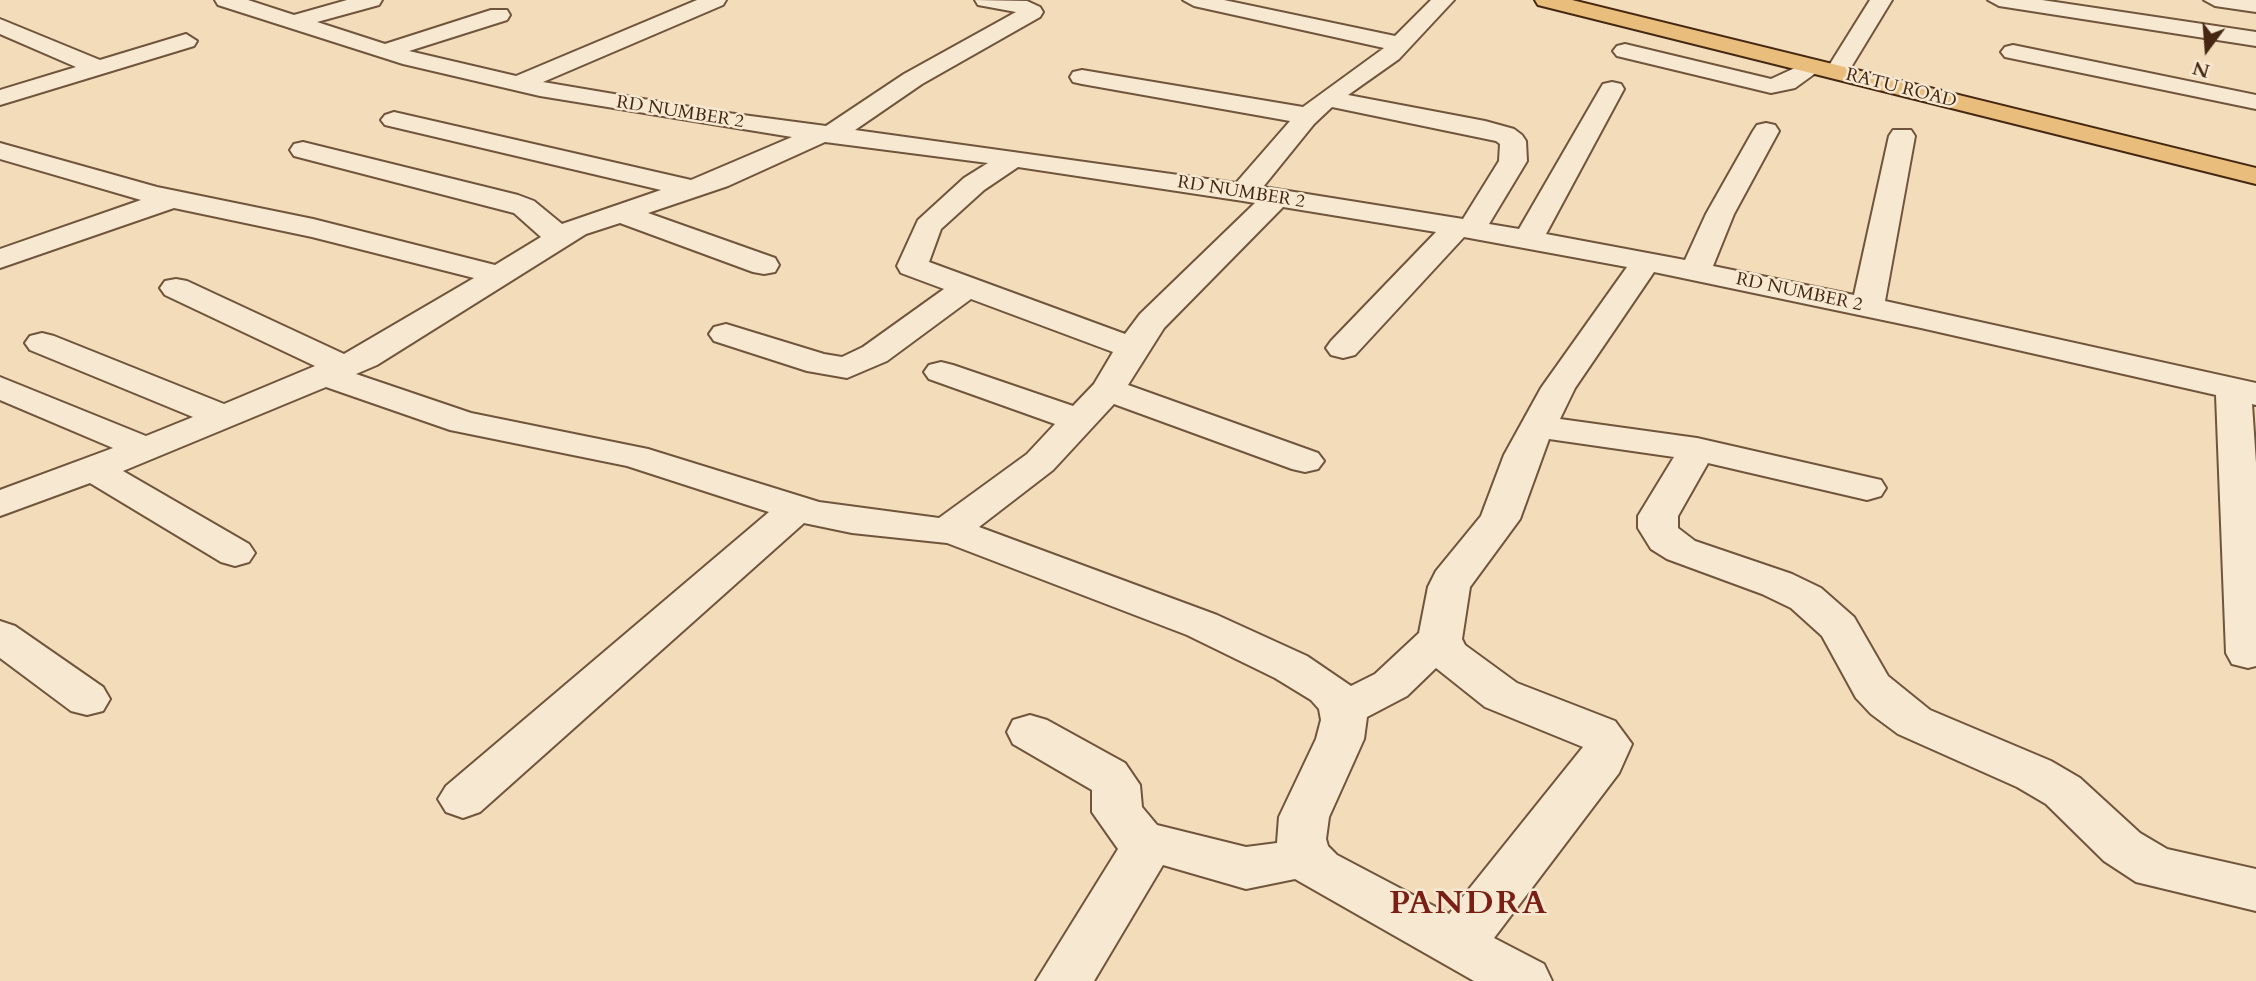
<!DOCTYPE html>
<style>
body{margin:0}
#map{position:relative;width:2256px;height:981px;overflow:hidden;background:#f2dcba;font-family:Cardo,serif}
canvas{display:block}
.north{position:absolute;left:2172px;top:14px;width:70px;height:70px;-webkit-text-stroke:5px #f7e8d2;paint-order:stroke;rotate:196deg;font-size:19px;font-weight:700;line-height:28px;text-align:center;color:#452712}
.north::after{content:'';display:block;margin:auto;width:24px;height:32px;background:#452712;clip-path:polygon(50% 0,100% 100%,50% 72%,0 100%)}
</style>
<div id="map">
<canvas width="2256" height="981"></canvas>
<div class="north">N</div>
</div>
<script>
const context = document.querySelector('canvas').getContext('2d');
context.lineJoin = 'round';
const poly = rows => new Path2D(rows.map(r => 'M' + r).join(''));
function strokePath(path, color, width, dash) { context.strokeStyle = color; context.lineWidth = width; context.lineCap = dash ? 'butt' : 'round'; context.setLineDash(dash || []); context.stroke(path); }
function paint(path, color) { context.fillStyle = color; context.fill(path, 'evenodd'); }
function write(font, color, halo, rows, align = 'center') {
  context.font = font + ' Cardo,serif'; context.lineWidth = 5; context.setLineDash([]); context.textBaseline = 'middle'; context.strokeStyle = halo; context.fillStyle = color; for (const [text, x, y, turn = 0] of rows) {
    context.save(); context.translate(x, y); context.rotate((+turn || 0) * Math.PI / 180); context.textAlign = isNaN(turn) ? turn : align; if (halo) context.strokeText(text, 0, 0); context.fillText(text, 0, 0); context.restore();
  }
}
const minor = poly([
 [215,0,248,0,294,15,347,0,382,0,379,5,317,22,385,44,491,10,507,10,510,15,507,20,409,51,516,76,697,0,726,0,723,5,543,82,720,112,826,126,904,74,1016,12,978,5,975,0,1027,1,1040,7,1043,12,1040,17,922,84,855,130,1236,183,1290,121,1082,84,1073,82,1070,77,1073,72,1082,70,1303,107,1384,48,1194,6,1183,0,1224,0,1395,36,1431,0,1454,0,1399,59,1348,95,1485,121,1514,129,1522,135,1526,141,1527,161,1489,224,1519,229,1600,89,1603,84,1612,82,1621,84,1624,89,1546,234,1685,260,1706,214,1753,131,1757,125,1766,123,1775,125,1779,131,1734,214,1713,266,1854,295,1889,136,1893,130,1911,130,1915,136,1885,301,2256,383,2256,405,2252,404,2256,463,2256,666,2248,668,2232,664,2226,653,2216,395,1921,328,1654,272,1575,388,1560,419,1697,438,1881,480,1886,488,1881,496,1867,500,1708,463,1678,516,1678,528,1695,541,1792,574,1821,588,1854,617,1888,676,1930,710,2051,761,2080,778,2140,833,2167,849,2256,869,2256,911,2136,882,2104,861,2046,804,2017,787,1898,734,1871,714,1856,698,1822,636,1791,608,1762,594,1667,559,1651,549,1638,528,1638,516,1674,457,1549,439,1520,519,1470,587,1462,639,1465,645,1517,683,1615,721,1632,744,1619,773,1494,938,1544,964,1552,981,1474,981,1295,879,1246,889,1163,865,1094,981,1036,981,1118,849,1092,812,1092,790,1013,744,1007,732,1013,720,1030,715,1047,720,1125,763,1140,785,1142,807,1157,825,1246,847,1277,843,1279,817,1316,739,1321,720,1319,709,1311,700,1275,678,1187,635,947,543,852,533,804,523,480,812,463,818,446,812,438,799,446,786,769,512,627,466,450,430,326,387,123,471,249,544,255,553,249,562,235,566,221,562,90,483,0,516,0,490,113,448,0,400,0,377,146,436,193,417,30,350,25,343,30,336,42,333,54,336,224,404,315,366,165,295,160,288,165,281,176,279,187,281,344,354,474,278,312,237,174,208,0,268,0,249,141,200,0,159,0,143,157,187,313,219,495,265,541,237,514,213,294,156,290,150,294,144,303,142,518,195,534,201,562,224,661,190,385,125,381,120,385,115,394,112,691,180,792,137,540,96,403,64,218,5,215,0],
 [1332,107,1496,141,1500,144,1499,161,1463,219,1263,187,1314,124,1332,107],
 [825,142,988,163,964,178,918,220,897,266,901,273,944,289,863,347,842,357,824,354,726,324,714,327,709,334,714,341,807,371,847,378,887,361,971,299,1113,352,1094,384,1073,406,953,365,941,362,929,365,924,372,929,379,1055,424,1027,454,939,518,819,502,648,449,471,413,356,374,377,365,586,234,620,223,753,272,764,274,775,272,779,265,775,258,648,213,728,186,825,142],
 [1018,167,1243,201,1255,203,1140,314,1125,334,929,262,941,229,984,190,1018,167],
 [1283,207,1436,232,1331,341,1326,348,1331,355,1343,358,1355,355,1464,237,1627,267,1541,388,1504,455,1481,516,1436,571,1428,587,1419,633,1375,674,1351,686,1307,656,1217,615,979,527,1053,470,1114,404,1292,469,1305,472,1318,469,1324,461,1318,453,1128,385,1164,328,1283,207],
 [1436,668,1485,707,1583,747,1449,914,1337,855,1328,846,1326,839,1329,817,1364,739,1367,717,1407,696,1436,668],
 [1870,0,1892,0,1850,69,1834,69,1830,64,1870,0],
 [1988,0,2042,0,2256,32,2256,46,1999,6,1988,0],
 [2204,0,2256,0,2256,12,2215,6,2204,0],
 [0,19,100,60,186,34,197,41,194,46,0,105,0,90,76,67,0,34,0,19],
 [1625,44,1771,79,1812,60,1820,62,1824,67,1795,88,1771,93,1617,56,1613,51,1617,46,1625,44],
 [2013,45,2256,95,2256,109,2005,57,2001,52,2005,47,2013,45],
 [0,621,15,626,103,687,110,699,103,711,87,715,71,711,0,658,0,621]
]);
const major = poly([
 [1535,0,1572,0,2256,168,2256,184,1538,5,1535,0]
]);
strokePath(minor, '#70543c', 4);
strokePath(major, '#452712', 4);
paint(minor, '#f7e8d2');
paint(major, '#e9be7d');
write('18px', '#452712', '#f7e8d2', [
 ["RATU ROAD",1901,89,14],
 ["RD NUMBER 2",680,113,9],
 ["RD NUMBER 2",1241,193,9],
 ["RD NUMBER 2",1799,293,12]
]);
context.letterSpacing = '2px';
write('bold 33px', '#7a1f14', '#f7e8d2', [
 ["PANDRA",1469,905]
]);
context.letterSpacing = '0px';
</script>
